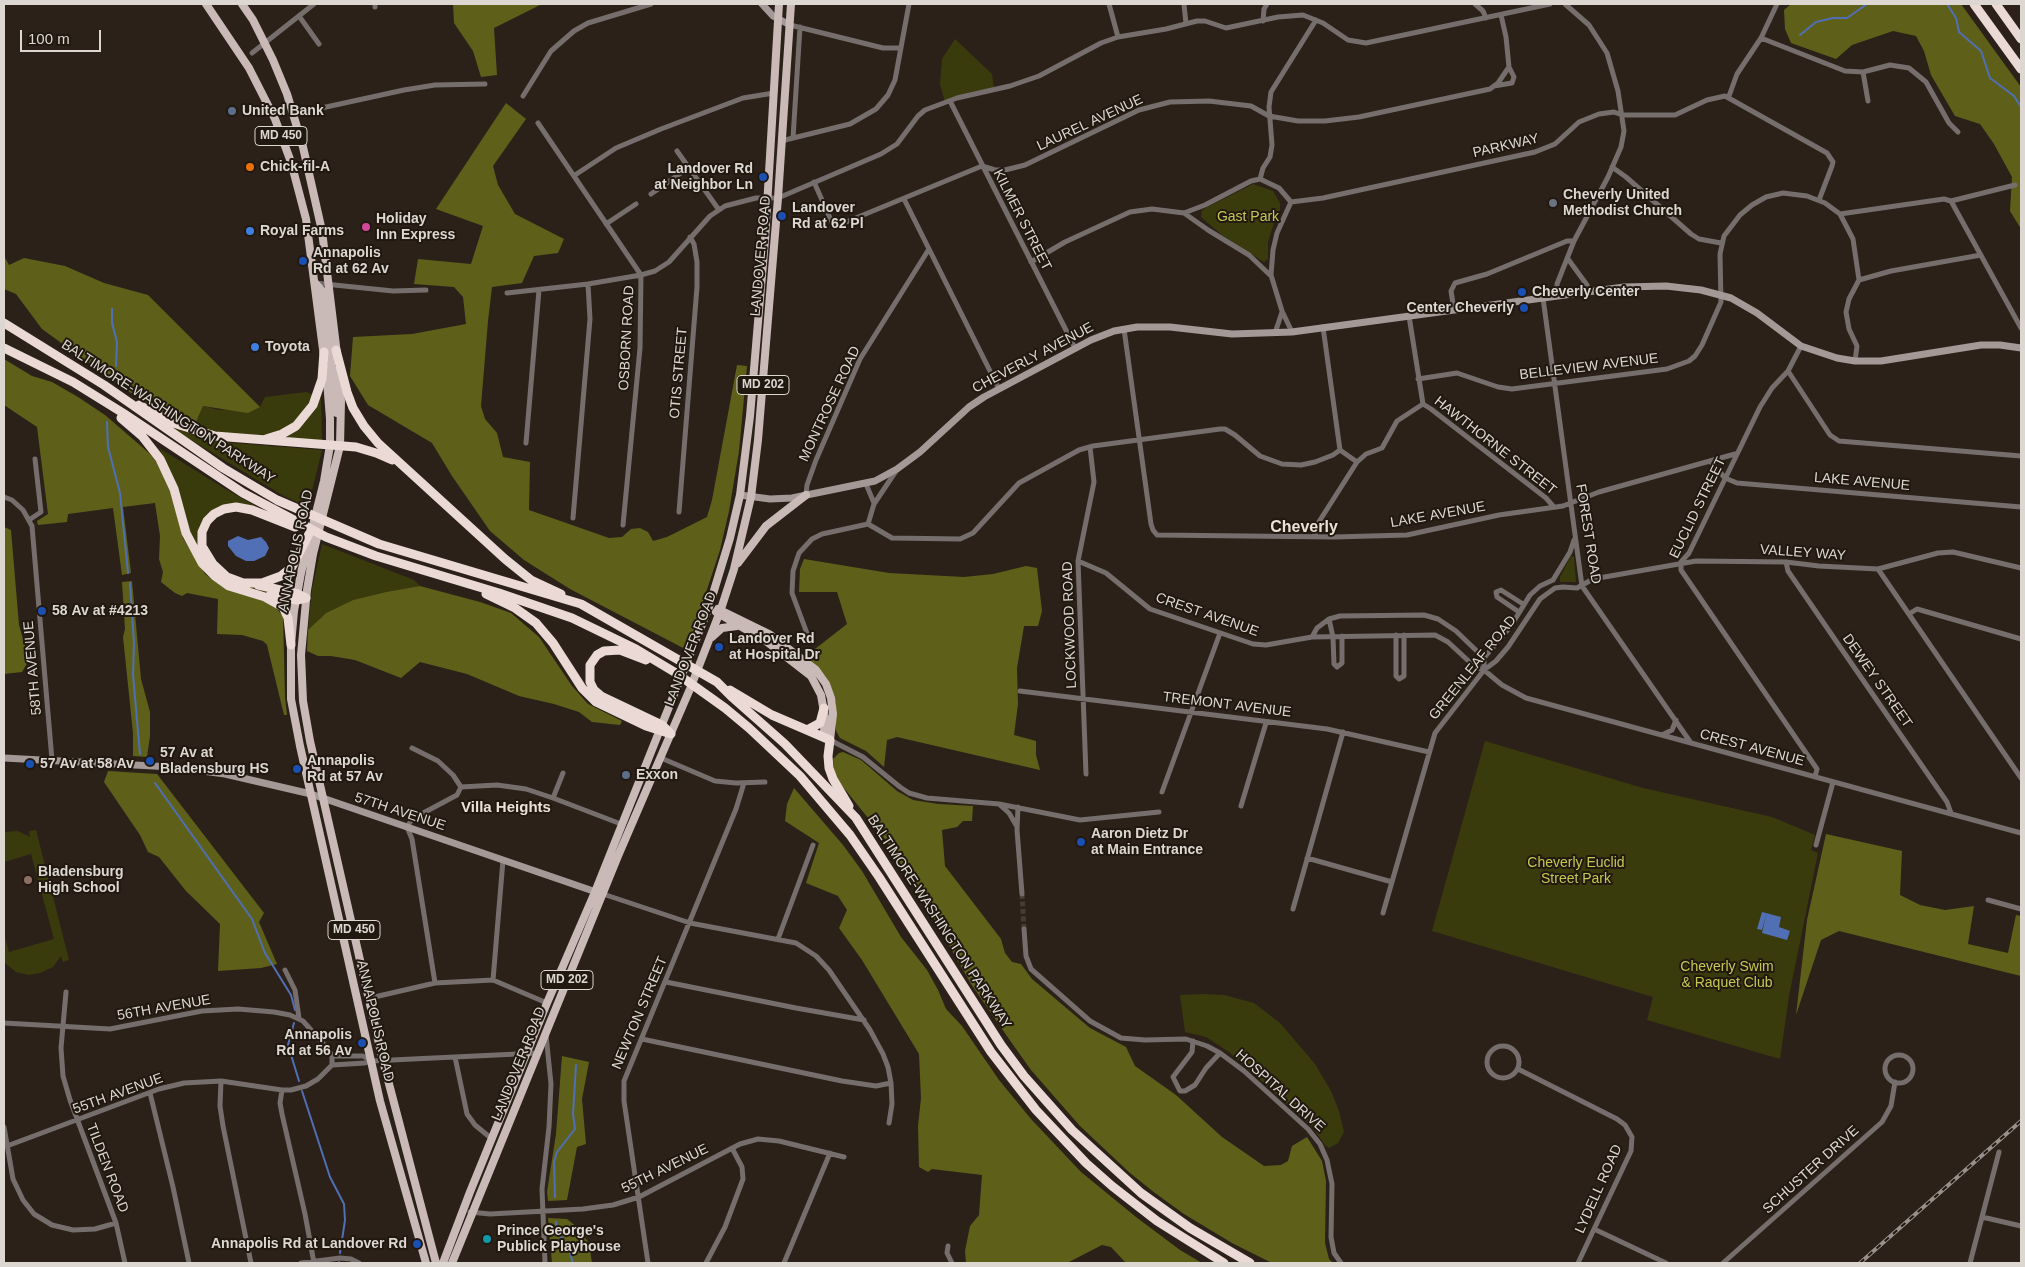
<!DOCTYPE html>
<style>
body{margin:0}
#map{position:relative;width:2025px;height:1267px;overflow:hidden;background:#2b2119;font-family:Helvetica,sans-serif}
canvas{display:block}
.frame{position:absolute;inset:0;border:5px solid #ddd7d2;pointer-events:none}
.scale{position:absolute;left:20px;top:30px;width:81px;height:22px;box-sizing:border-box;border:2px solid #ddd7d2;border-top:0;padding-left:6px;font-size:15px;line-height:18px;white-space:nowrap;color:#ddd7d2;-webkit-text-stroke:4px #211810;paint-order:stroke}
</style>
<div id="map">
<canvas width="2025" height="1267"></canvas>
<div class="frame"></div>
<div class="scale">100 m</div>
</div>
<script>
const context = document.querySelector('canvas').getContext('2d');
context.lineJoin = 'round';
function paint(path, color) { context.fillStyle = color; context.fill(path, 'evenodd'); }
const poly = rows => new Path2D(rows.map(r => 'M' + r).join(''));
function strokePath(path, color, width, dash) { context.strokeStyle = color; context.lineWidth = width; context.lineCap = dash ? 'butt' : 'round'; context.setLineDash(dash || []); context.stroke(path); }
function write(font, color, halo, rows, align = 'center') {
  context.font = font + ' Helvetica,sans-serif'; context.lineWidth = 4; context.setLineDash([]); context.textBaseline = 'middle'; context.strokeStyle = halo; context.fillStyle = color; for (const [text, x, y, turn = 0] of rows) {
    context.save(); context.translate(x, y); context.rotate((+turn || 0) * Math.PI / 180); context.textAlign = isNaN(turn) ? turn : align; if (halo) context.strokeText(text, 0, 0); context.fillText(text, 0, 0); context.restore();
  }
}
paint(poly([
 [955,39,992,74,994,89,945,102,940,84,942,59],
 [1253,184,1273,191,1280,203,1280,212,1274,223,1268,242,1268,259,1264,262,1222,235,1201,217,1202,210],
 [306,392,314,395,298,419,288,427,269,434,251,436,229,434,201,429,196,422,203,406,219,410,260,407,265,397],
 [320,398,321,399,322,442,275,439,289,433],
 [177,428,198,437,219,442,322,450,308,507,284,496,244,472,175,430],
 [159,448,222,487,259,508,258,509,231,505,199,530,218,572,290,594,289,597,234,586,214,573,192,543,174,482],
 [322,544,414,580,420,586,386,592,353,600,326,613,308,630,312,589],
 [1571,556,1574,557,1576,582,1560,582,1560,577],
 [1485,741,1643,788,1772,817,1815,835,1811,850,1818,853,1789,996,1780,1059,1647,1020,1653,997,1432,931],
 [36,830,69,960,63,962,61,956,53,967,40,973,29,975,16,972,5,963,4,934,9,952,54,939,31,854,4,862,4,832,18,831,30,837,29,831],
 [1202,994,1224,995,1254,1003,1280,1023,1315,1064,1331,1091,1339,1111,1344,1132,1338,1143,1329,1148,1325,1145,1311,1125,1229,1052,1206,1037,1185,1032,1180,995]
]), '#3a3b0c');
paint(poly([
 [453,4,542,4,494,28,497,75,481,77,473,51,454,23],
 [1791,4,1961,4,2021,87,2021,229,2010,211,2012,177,1994,144,1980,124,1955,116,1931,75,1924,51,1916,36,1893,31,1852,45,1836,59,1791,43,1785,29,1784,10],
 [506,103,526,119,493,166,498,185,515,214,564,239,558,253,534,256,522,283,492,287,488,321,481,406,485,419,497,433,503,457,530,462,529,510,609,538,622,537,631,529,640,528,648,532,653,541,667,537,707,517,712,500,737,365,747,366,739,451,729,511,720,550,687,650,570,589,524,560,490,531,452,476,432,443,368,405,350,376,353,337,412,334,466,324,463,297,454,287,414,284,418,259,471,264,483,226,436,209],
 [4,256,9,265,24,258,65,266,104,283,148,295,260,407,248,413,203,406,196,422,180,419,159,410,128,391,42,329,16,294,4,289],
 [4,359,32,376,52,382,78,397,105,415,149,453,159,465,169,486,183,538,205,574,223,587,266,602,276,608,283,616,285,697,287,715,284,715,267,645,263,641,242,635,217,634,218,599,187,593,182,596,175,593,161,582,163,572,159,559,160,536,155,503,123,507,131,573,122,575,113,508,68,514,67,522,38,525,37,521,48,514,37,427,4,405],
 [4,527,11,530,19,625,29,660,22,672,4,674],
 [804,559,889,573,964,577,993,574,1026,566,1037,568,1042,611,1038,626,1024,626,1017,668,1018,704,1014,735,1036,741,1036,755,1040,770,897,737,887,740,884,767,866,751,840,738,836,731,836,704,828,680,821,671,806,656,847,624,837,592,799,592,800,569],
 [132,581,141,679,150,712,150,736,147,757,133,756,133,733,123,637,125,629,122,582],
 [420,586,480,602,511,613,539,637,572,686,588,704,622,721,620,725,592,722,579,712,554,704,519,696,467,674,420,662,401,678,355,660,331,656,318,656,307,651,308,630,326,613,353,600,386,592],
 [843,752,861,760,897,791,913,800,938,804,973,806,972,821,963,821,957,827,942,830,945,866,1001,939,1005,953,1012,962,1021,964,1032,979,1090,1028,1126,1047,1135,1066,1176,1095,1222,1137,1264,1166,1281,1165,1288,1161,1292,1146,1307,1137,1322,1161,1326,1181,1325,1243,1329,1259,1333,1263,1272,1263,1232,1243,1184,1214,1155,1193,1130,1173,1080,1126,1031,1070,1009,1039,971,984,925,903,885,839,835,777,833,759,839,753],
 [108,771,157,774,264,913,259,922,277,964,261,968,218,971,220,924,186,891,159,857,148,852,140,835,104,782],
 [794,788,843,845,862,871,901,937,927,970,938,990,946,1009,962,1026,999,1080,1031,1119,1081,1172,1136,1217,1180,1250,1202,1263,1126,1263,1111,1247,1102,1245,1067,1263,966,1263,965,1251,970,1226,979,1215,982,1175,932,1169,928,1172,919,1167,918,1126,921,1098,919,1054,862,960,839,928,847,910,838,896,806,883,819,843,785,821,787,804],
 [1826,834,1902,851,1900,895,1920,905,1945,910,1974,906,1968,944,2008,953,2016,915,2021,916,2021,976,1839,931,1821,940,1796,1015,1807,920],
 [562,1056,589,1062,582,1099,586,1144,577,1147,567,1200,548,1201,547,1192,556,1134],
 [548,1218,567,1219,577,1227,589,1243,592,1263,552,1263]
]), '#5e601a');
paint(poly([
 [238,536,248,540,261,537,266,542,269,548,265,556,254,561,246,561,236,556,228,546,228,541],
 [1762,912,1781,917,1779,927,1790,931,1787,940,1762,933,1766,915,1762,930,1757,929]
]), '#506fb4');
strokePath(poly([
 [1947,4,1956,18,1959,32,1981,51,1990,78,2014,96,2021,107],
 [1800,35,1816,22,1833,18,1847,18,1867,4],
 [112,309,112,323,117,342,116,366],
 [107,422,108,447,120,493,128,573],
 [130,583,134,643,133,675,140,754],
 [155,783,252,919,265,953,291,995,295,1010],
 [294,1023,288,1045,299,1081],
 [302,1091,330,1177,344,1204,345,1220,340,1253],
 [555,1197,554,1162,557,1152,575,1129,573,1114,576,1065],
 [556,1222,558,1234,567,1244,573,1263],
 [339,1263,339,1262]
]), '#506fb4', 2);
strokePath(poly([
 [1022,894,1024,929]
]), '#463c35', 5, [5, 2.5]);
strokePath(poly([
 [375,4,375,7],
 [1109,4,1118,37],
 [1184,4,1186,24],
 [1475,4,1483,11,1486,18],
 [299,16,319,44],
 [1263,21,1264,9,1267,4],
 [790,25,883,48,901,48],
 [1761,38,1845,71,1863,72,1890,65,1909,68,1926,82,1949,123,1958,132],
 [252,53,314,4],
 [1863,72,1868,101],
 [1494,86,1512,83,1514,77,1509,67],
 [523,96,551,51,574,31,588,23,651,4],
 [1729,96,1737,74,1761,38,1777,4],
 [950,101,1075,348],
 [294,114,404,90,435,85,485,84],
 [538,123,641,275,640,348,623,525],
 [793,138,800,27],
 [781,141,850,124,876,109,888,95,895,80,909,4],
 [677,151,719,210],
 [1612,167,1626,177,1691,234,1699,239,1721,243],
 [575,175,616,148,661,129,743,98,774,93],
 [1260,179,1279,188,1291,202,1277,233,1273,250,1271,275,1282,311,1292,332],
 [1260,179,1263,168,1270,157,1272,145,1269,107,1271,92,1316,20],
 [814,182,834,227,982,166,995,170,1005,170,1025,165,1139,110,1170,102,1209,101,1251,106,1269,116,1298,121,1325,121,1359,117,1490,89,1498,83,1509,67,1506,37,1501,15],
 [651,194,688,168],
 [904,199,999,389],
 [1951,201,2021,328],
 [1291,202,1323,198,1535,152,1555,144,1579,122,1599,114,1614,112,1622,115,1675,115,1707,100,1725,96,1827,153,1833,162,1832,166,1819,200],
 [1184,213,1208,230,1249,255,1270,275],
 [1840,214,1944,199,1951,201,2015,185],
 [606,224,636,204],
 [1568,259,1587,285,1589,292],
 [1031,262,1065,242,1130,212,1152,209,1184,213,1205,205,1251,181,1260,179],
 [1859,280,1891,271,1981,255],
 [315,283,393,291,426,290],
 [507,293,588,284,641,275,655,271,669,262,710,216,725,206,756,198,778,198,881,154,897,144,918,116,925,110,957,98,1010,86,1039,76,1101,43,1118,37,1166,29,1197,21,1205,21,1226,28,1278,17,1303,15,1323,23,1348,40,1366,43,1550,4],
 [1557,296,1557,284,1574,241,1608,177,1621,147,1624,131,1618,91,1607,53,1589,25,1565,4],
 [1543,298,1582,586,1691,743],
 [1454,310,1451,291,1455,283,1487,274,1567,241,1574,241],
 [1409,316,1423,404],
 [1323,327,1340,450],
 [1124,329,1151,524,1153,530,1157,535,1334,537,1407,535,1499,515,1563,506,1599,492,1735,454],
 [1275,333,1282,312],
 [1801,346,1788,371,1772,388,1760,407,1689,553,1681,562,1681,570,1817,769,1815,777],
 [1788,371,1830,435,1839,441,2021,456],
 [1418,379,1457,373,1498,387,1512,389,1667,369,1689,361,1695,356,1702,345,1721,302,1720,254,1724,236,1740,215,1752,205,1766,197,1783,193,1807,196,1825,203,1840,214,1853,239,1859,280,1849,299,1846,312,1849,329,1857,346,1855,361],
 [1423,404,1431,409,1546,498,1553,506],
 [526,443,539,290],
 [1340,450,1357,462],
 [1710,461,1725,478,1737,483,2021,507],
 [896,471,874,504,868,524,892,538,960,539,973,533,1019,483,1079,450,1093,446,1220,429,1225,429,1235,435,1260,456,1282,464,1301,465,1315,462,1333,455,1340,450],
 [866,484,874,503],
 [806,495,807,485,816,460,860,359,929,249],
 [4,497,12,500,23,510,32,526,52,760],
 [679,512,697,287,697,262,694,244,690,237],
 [573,518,590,319,588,284],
 [29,520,41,512,35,459],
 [1315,536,1315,528,1357,462,1366,454,1382,448,1397,421,1423,404],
 [1078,561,1106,573,1150,609,1253,644,1266,645,1312,637,1435,635,1448,642,1475,667,1484,670,1502,685,1526,698,2021,833],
 [1786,562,1788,571,1836,641,1947,802,1951,813],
 [1878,569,2021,778],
 [1553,580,1570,552,1574,540],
 [1519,612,1497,597,1496,592,1501,590,1523,604],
 [1909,614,1917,609,2021,639],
 [1329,619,1333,637,1334,664,1337,667,1342,663,1342,636],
 [1396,635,1396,676,1399,679,1404,676,1404,635],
 [808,636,792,593,793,571,799,553,812,539,822,534,868,524],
 [1312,637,1317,628,1329,619,1340,616,1424,615,1438,619,1456,631,1484,658,1484,670],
 [1484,658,1511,626,1530,595,1540,586,1553,580],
 [1020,691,1327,729,1429,752],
 [1662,735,1672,730,1676,720],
 [830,740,863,757,900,787,909,793,927,798,999,804,1080,820,1159,812],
 [412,748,438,761,453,775,461,787,497,785,526,789,553,798,621,824],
 [661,758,715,781,736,783,765,782],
 [1086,774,1078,561,1094,482,1090,447],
 [1162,792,1220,633],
 [553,798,563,773],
 [1000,805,1009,813,1016,825],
 [1241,806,1266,723],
 [1018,807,1017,830,1022,894],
 [1816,845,1833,782],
 [1307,858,1392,882],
 [603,894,690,923,796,943,816,956,829,970,870,1030,883,1054,888,1067,891,1083,892,1104,889,1123],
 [1988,900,2021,909],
 [1293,909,1343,732],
 [1383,913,1435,733,1484,670,1496,661,1508,647,1540,599,1555,588,1563,587,1577,588,1593,579,1696,561,1786,562,1819,566,1878,569,1938,553,1953,552,2021,568],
 [1024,929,1026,956,1031,969,1090,1021,1121,1038,1145,1040,1186,1039,1207,1046,1220,1053,1244,1071,1308,1129,1320,1144,1327,1160,1332,1184,1331,1237,1334,1253,1341,1263],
 [778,939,813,845],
 [285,970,295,990,299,1018],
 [493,980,503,860],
 [666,982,796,1008,864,1020],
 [435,983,412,839,407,827,412,819,457,795,461,787],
 [66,992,61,1048,63,1076,70,1100,116,1223,125,1263],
 [370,998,435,983,493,980,547,1003],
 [4,1023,110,1029,202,1011,238,1009,274,1012,290,1015,303,1021,329,1050,332,1056,332,1065],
 [642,1039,842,1081,876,1086,891,1083],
 [1193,1041,1192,1052,1173,1077,1180,1091,1185,1091,1195,1085,1206,1068,1220,1053],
 '1487 1062a16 16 0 1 1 32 0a16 16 0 1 1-32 0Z',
 '1885 1069a14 14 0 1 1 28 0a14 14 0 1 1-28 0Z',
 [332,1056,363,1056,371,1061],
 [455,1057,467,1114,475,1125,492,1139],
 [1518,1069,1617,1119,1625,1125,1632,1137,1631,1151,1578,1263],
 [221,1081,220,1106,223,1126,251,1263],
 [282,1090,280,1103,282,1114,305,1214,314,1263],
 [150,1093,173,1187,189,1263],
 [4,1127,13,1179,23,1200,34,1214,52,1225,73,1230,95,1229,116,1223],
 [7,1146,159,1089,184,1083,221,1081,282,1090,291,1090,306,1086,318,1079,332,1065,365,1063,371,1061,538,1053],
 [470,1212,490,1214,583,1209,613,1205,639,1197,740,1144,758,1139,779,1141,844,1157],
 [1982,1217,2021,1226],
 [1594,1229,1666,1263],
 [948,1246,947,1253,952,1263],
 [301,1263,340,1258,351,1259,359,1263],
 [545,1263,542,1189,549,1127,551,1084,546,1035],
 [648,1263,624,1101,624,1081,736,809,744,783],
 [706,1263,725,1227,743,1179,742,1167,732,1148],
 [784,1263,830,1153],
 [1723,1263,1882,1122,1891,1106,1895,1082],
 [1970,1263,1999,1152]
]), '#756e6d', 5);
strokePath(poly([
 [762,4,773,16,790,25],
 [740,495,770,499,792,498,875,481,897,469,920,452,969,407,984,397,1091,340,1114,331,1137,327,1170,327,1232,334,1292,332,1624,287,1666,286,1701,290,1731,298,1757,313,1801,346,1837,358,1855,361,1881,361,1981,345,2000,345,2021,348],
 [4,758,172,767,225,774,311,794,599,893]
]), '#a49997', 7);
strokePath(poly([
 [206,4,249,68,275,119,291,162,306,219,324,357],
 [242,4,253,20,273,60,287,94,303,147,322,231,337,354],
 [315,283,323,292,337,413],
 [326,368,330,419,330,445,324,481,301,573,294,611,291,645,291,699,300,746,380,1101,426,1263],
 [338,370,341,401,340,446,313,554,307,590,301,655,303,701,310,741,383,1061,436,1263],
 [738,563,766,526,806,495],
 [718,609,769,634,816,670,826,684,831,698,833,714,830,740],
 [716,612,766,641,811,676,821,695,825,718,824,731,830,740],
 [712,637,722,628,737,626],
 [443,1263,470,1192,547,1003,595,892,709,607,730,538,740,495,750,416,765,240,779,4],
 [452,1263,618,856,690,689,721,609,734,569,751,497,758,440,778,198,791,4]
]), '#c9bab7', 8);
strokePath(poly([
 [1974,4,2021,69],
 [1996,4,2021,39],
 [4,323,104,385,223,468,277,500,379,544,581,604,717,682,733,698,785,744,856,818,1001,1045,1024,1076,1072,1130,1141,1193,1190,1228,1250,1263],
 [4,348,73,382,123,413,243,493,326,537,376,556,499,593,572,618,636,649,676,673,725,708,749,728,800,776,850,835,879,877,991,1052,1036,1110,1086,1163,1112,1186,1157,1221,1224,1263],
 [336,350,347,392,353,408,364,426,378,443,505,559,531,580,561,594],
 [139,405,170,422,215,436,356,447,376,453,392,460],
 [121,418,142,436,160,459,174,489,186,533,202,563,215,576,229,586,265,597,283,607,288,618,291,645],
 [266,439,282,434,296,426,313,405,322,379,324,352],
 [295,527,252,510,236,507,224,509,214,514,207,521,202,532,202,546,213,564,227,577,243,583,262,583,281,576,292,567,311,530],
 [258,585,298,594,306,598],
 [486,594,515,608,536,623,553,643,582,688,596,702,646,726,671,734],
 [269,596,297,600,306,598],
 [646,660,620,650,604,651,597,655,590,665,590,682,594,690,601,696,662,725,670,733],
 [730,690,772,715,830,740,828,756,829,768,833,779,849,806],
 [807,730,820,723,824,708]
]), '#ead9d5', 9);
const rail = poly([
 [1860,1263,2021,1121]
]);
strokePath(rail, '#98908a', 4);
strokePath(rail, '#211810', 2, [5.5]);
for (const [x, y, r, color] of [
 [232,111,5,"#5c6f8a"],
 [250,167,5,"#e8710a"],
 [763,177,5,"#1a4fb4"],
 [1553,203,5,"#6b7280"],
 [782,216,5,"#1a4fb4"],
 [366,227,5,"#d1479c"],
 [250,231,5,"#3f7fe0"],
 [303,261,5,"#1a4fb4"],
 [1522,292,5,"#1a4fb4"],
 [1524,308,5,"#1a4fb4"],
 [255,347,5,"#3f7fe0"],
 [42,611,5,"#1a4fb4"],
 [719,647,5,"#1a4fb4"],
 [150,761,5,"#1a4fb4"],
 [30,764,5,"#1a4fb4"],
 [297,769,5,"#1a4fb4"],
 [626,775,5,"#5c6f8a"],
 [1081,842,5,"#1a4fb4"],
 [28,880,5,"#8d6e63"],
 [362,1043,5,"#1a4fb4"],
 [487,1239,5,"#0f9aa8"],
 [417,1244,5,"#1a4fb4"]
]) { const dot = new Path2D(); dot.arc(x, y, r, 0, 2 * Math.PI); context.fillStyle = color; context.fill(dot); strokePath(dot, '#211810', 2); }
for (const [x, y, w] of [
 [281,136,52],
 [763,385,52],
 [354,930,52],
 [567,980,52]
]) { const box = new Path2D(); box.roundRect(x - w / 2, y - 9.5, w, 19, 4); context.fillStyle = '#211810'; context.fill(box); strokePath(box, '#ddd7d2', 1); }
write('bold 12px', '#ddd7d2', null, [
 ["MD 450",281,136],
 ["MD 202",763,385],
 ["MD 450",354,930],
 ["MD 202",567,980]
]);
write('bold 14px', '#ddd7d2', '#211810', [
 ["United Bank",242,111],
 ["Chick-fil-A",260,167],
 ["Landover Rd",753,169,"right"],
 ["at Neighbor Ln",753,185,"right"],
 ["Cheverly United",1563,195],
 ["Methodist Church",1563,211],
 ["Landover",792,208],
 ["Rd at 62 Pl",792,224],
 ["Holiday",376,219],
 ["Inn Express",376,235],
 ["Royal Farms",260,231],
 ["Annapolis",313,253],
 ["Rd at 62 Av",313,269],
 ["Cheverly Center",1532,292],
 ["Center Cheverly",1514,308,"right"],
 ["Toyota",265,347],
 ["58 Av at #4213",52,611],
 ["Landover Rd",729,639],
 ["at Hospital Dr",729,655],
 ["57 Av at",160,753],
 ["Bladensburg HS",160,769],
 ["Annapolis",307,761],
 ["Rd at 57 Av",307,777],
 ["57 Av at 58 Av",40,764],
 ["Exxon",636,775],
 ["Aaron Dietz Dr",1091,834],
 ["at Main Entrance",1091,850],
 ["Bladensburg",38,872],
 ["High School",38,888],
 ["Annapolis",352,1035,"right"],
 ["Rd at 56 Av",352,1051,"right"],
 ["Prince George's",497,1231],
 ["Publick Playhouse",497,1247],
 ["Annapolis Rd at Landover Rd",407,1244,"right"]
], 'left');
write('14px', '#ddd7d2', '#211810', [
 ["LAUREL AVENUE",1090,123,-25],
 ["PARKWAY",1506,146,-13],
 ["KILMER STREET",1022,220,63],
 ["LANDOVER ROAD",761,256,-85],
 ["OSBORN ROAD",627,338,-87],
 ["CHEVERLY AVENUE",1033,358,-28],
 ["BELLEVIEW AVENUE",1589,367,-7],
 ["OTIS STREET",679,373,-85],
 ["MONTROSE ROAD",830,404,-65],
 ["BALTIMORE-WASHINGTON PARKWAY",168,412,33],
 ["HAWTHORNE STREET",1495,446,38],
 ["LAKE AVENUE",1862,482,5],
 ["EUCLID STREET",1698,508,-64],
 ["LAKE AVENUE",1438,515,-10],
 ["FOREST ROAD",1588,534,81],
 ["ANNAPOLIS ROAD",296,551,-78],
 ["VALLEY WAY",1803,553,4],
 ["CREST AVENUE",1207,615,19],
 ["LOCKWOOD ROAD",1070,625,-92],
 ["LANDOVER ROAD",691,649,-69],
 ["58TH AVENUE",33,668,-95],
 ["GREENLEAF ROAD",1473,668,-51],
 ["DEWEY STREET",1877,681,55],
 ["TREMONT AVENUE",1227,705,7],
 ["CREST AVENUE",1752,748,15],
 ["57TH AVENUE",400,812,18],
 ["BALTIMORE-WASHINGTON PARKWAY",939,922,57],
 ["56TH AVENUE",164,1008,-10],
 ["NEWTON STREET",640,1013,-67],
 ["ANNAPOLIS ROAD",375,1021,77],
 ["LANDOVER ROAD",519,1064,-68],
 ["HOSPITAL DRIVE",1280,1091,42],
 ["55TH AVENUE",118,1094,-20],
 ["TILDEN ROAD",107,1168,69],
 ["55TH AVENUE",665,1169,-26],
 ["SCHUSTER DRIVE",1811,1170,-42],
 ["LYDELL ROAD",1599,1189,-66]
]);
write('14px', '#c6c950', '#211810', [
 ["Gast Park",1248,217],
 ["Cheverly Euclid",1576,863],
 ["Street Park",1576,879],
 ["Cheverly Swim",1727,967],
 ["& Raquet Club",1727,983]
]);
write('bold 15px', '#ede0d6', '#211810', [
 ["Villa Heights",506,808]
]);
write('bold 16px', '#ede0d6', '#211810', [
 ["Cheverly",1304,528]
]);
</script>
